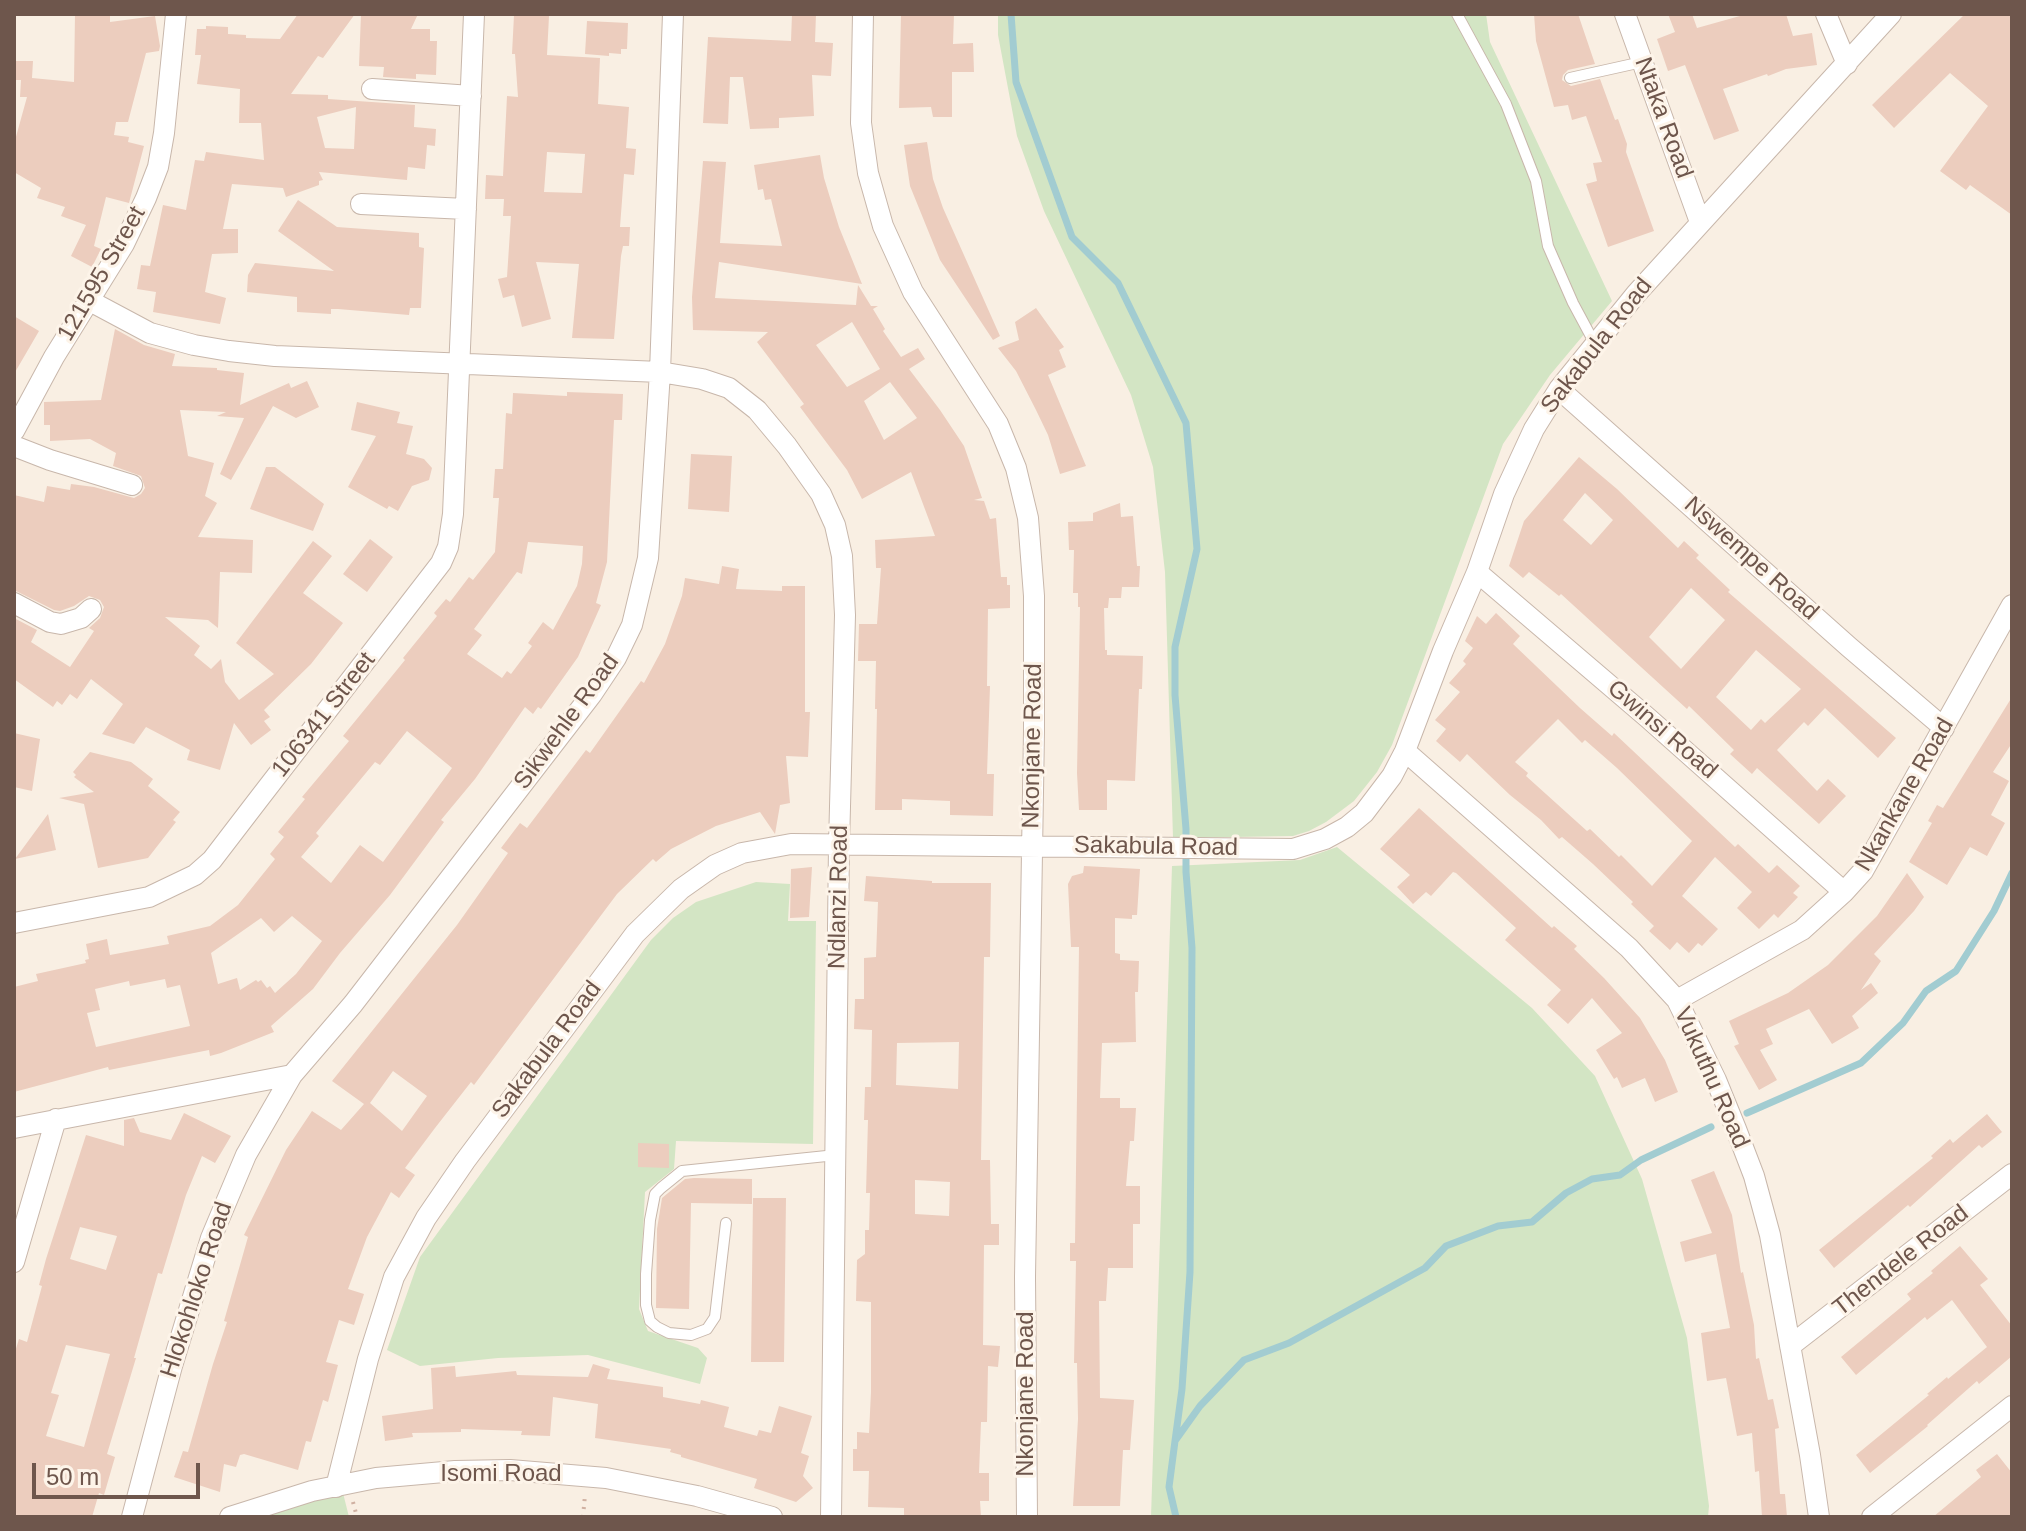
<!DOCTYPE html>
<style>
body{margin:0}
#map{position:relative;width:2026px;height:1531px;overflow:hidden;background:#f9efe3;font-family:Arial,sans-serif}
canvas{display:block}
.frame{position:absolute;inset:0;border:16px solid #6e564c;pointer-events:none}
.scale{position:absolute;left:32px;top:1463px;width:168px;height:36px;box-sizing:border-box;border:4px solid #6e564c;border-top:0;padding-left:10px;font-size:24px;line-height:28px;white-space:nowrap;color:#6e564c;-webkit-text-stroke:6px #fdf4e9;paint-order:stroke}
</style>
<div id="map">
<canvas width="2026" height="1531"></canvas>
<div class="frame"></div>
<div class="scale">50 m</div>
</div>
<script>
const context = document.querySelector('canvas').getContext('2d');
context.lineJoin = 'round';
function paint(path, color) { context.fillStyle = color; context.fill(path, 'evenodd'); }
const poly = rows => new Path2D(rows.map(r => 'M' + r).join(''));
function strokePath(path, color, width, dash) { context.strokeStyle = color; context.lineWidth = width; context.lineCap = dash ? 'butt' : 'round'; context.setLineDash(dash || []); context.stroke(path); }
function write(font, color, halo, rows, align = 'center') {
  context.font = font + ' Arial,sans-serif'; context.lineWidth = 6; context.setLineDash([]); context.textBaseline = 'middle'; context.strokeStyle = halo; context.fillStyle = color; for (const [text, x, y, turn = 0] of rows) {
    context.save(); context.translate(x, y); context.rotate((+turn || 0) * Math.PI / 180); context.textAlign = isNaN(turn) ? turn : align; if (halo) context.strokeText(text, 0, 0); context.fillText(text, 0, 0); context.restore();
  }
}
paint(poly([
 [998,14,1486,14,1490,42,1612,301,1550,375,1503,444,1392,745,1377,772,1354,801,1326,822,1309,831,1293,836,1173,838,1165,572,1153,467,1131,395,1044,211,1017,136,998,35],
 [1337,847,1532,1008,1595,1076,1642,1179,1687,1338,1709,1506,1708,1517,1151,1517,1172,866,1300,860],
 [756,882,790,884,788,921,816,921,813,1144,676,1141,674,1169,645,1192,639,1309,648,1331,698,1348,707,1358,700,1384,588,1355,498,1358,420,1366,387,1350,420,1257,651,940,673,918,696,902],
 [343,1493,349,1517,257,1517,295,1504]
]), '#d3e5c4');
strokePath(poly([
 [1011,14,1016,82,1072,237,1118,283,1186,423,1197,549,1175,647,1175,695,1186,829,1186,872,1192,948,1190,1272,1182,1389,1175,1441],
 [1747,1113,1861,1063,1903,1023,1926,991,1956,971,1994,911,2012,873],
 [1176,1517,1169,1487,1175,1441,1200,1406,1244,1360,1289,1343,1425,1268,1446,1246,1498,1226,1532,1222,1566,1193,1592,1179,1620,1175,1641,1160,1711,1127]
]), '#a2ccd1', 7);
paint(poly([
 [75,14,110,14,110,22,155,16,160,46,159,51,146,53,128,122,116,122,114,135,129,137,128,142,144,146,129,203,106,197,94,246,101,249,92,267,71,256,86,225,61,216,65,207,37,198,41,188,14,172,14,144,27,97,20,97,21,80,14,80,14,61,33,61,32,78,74,82],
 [298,14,355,14,323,58,318,56,291,94,328,95,328,99,415,105,414,127,436,129,435,146,427,145,425,169,408,167,407,180,319,172,323,180,319,181,319,185,286,197,283,188,232,184,223,229,238,229,238,253,212,254,205,292,226,298,220,324,153,312,156,292,137,289,141,265,150,266,163,205,186,210,195,160,204,161,206,152,264,160,261,123,239,123,240,89,197,84,201,55,195,55,197,29,206,29,206,26,228,27,228,34,246,35,246,38,280,39],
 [356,107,354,149,325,148,317,117],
 [361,14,418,14,411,29,430,29,430,41,437,41,436,75,416,74,416,79,383,77,384,67,359,66],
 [792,14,816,14,815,42,833,43,831,76,812,75,814,116,779,118,779,128,750,129,743,77,730,77,728,124,703,123,708,37,791,41],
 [901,14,954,14,953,44,973,43,974,72,952,72,952,117,933,117,931,107,899,108],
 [1534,14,1578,14,1595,64,1568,70,1563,75,1562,80,1571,86,1600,79,1615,120,1618,119,1627,144,1626,152,1654,231,1608,247,1586,184,1597,181,1593,163,1602,162,1586,116,1572,120,1568,105,1554,107,1536,41],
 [1668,14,1692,14,1697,28,1747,14,1786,14,1793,36,1812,33,1817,65,1786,69,1768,76,1767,74,1723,89,1739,131,1714,140,1685,65,1668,71,1657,39,1675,32],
 [1965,14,2012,14,2012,215,1970,185,1966,190,1940,171,1988,106,1950,73,1894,128,1872,105],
 [514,15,549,16,547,55,600,58,598,104,629,107,626,148,636,149,634,175,624,174,620,227,630,227,629,246,623,246,621,256,614,339,572,338,579,264,536,262,551,319,522,327,514,295,503,298,498,279,507,277,511,216,503,216,504,199,485,199,486,175,503,176,507,96,518,97,515,54,512,54],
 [547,152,585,154,582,193,544,192],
 [587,21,628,23,627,49,621,49,621,54,609,53,609,56,585,54],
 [927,142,933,179,943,208,1000,336,993,340,940,260,910,186,904,145],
 [820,155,824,178,839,227,862,284,719,262,715,298,856,305,858,285,871,306,878,306,873,309,885,329,883,331,901,357,918,348,925,359,909,369,940,410,964,446,982,498,974,500,984,501,990,519,996,518,1001,577,1007,577,1007,585,1010,585,1010,608,988,609,987,686,990,686,987,774,994,774,993,816,950,815,950,801,902,799,902,810,875,810,877,709,875,709,876,661,858,661,859,624,877,624,881,568,876,568,875,540,935,536,911,472,862,499,847,470,800,407,804,404,757,342,768,332,693,330,692,297,703,161,726,162,720,243,782,246,771,199,765,200,763,189,758,190,754,165],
 [852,322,880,369,847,387,816,345],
 [890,382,917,418,884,440,864,401],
 [298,200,337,227,419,233,419,247,424,248,421,308,410,308,409,315,338,309,331,309,331,314,297,312,297,297,247,292,248,275,255,263,334,271,278,231],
 [1036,308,1064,347,1059,350,1066,367,1048,375,1086,466,1060,474,1048,435,1036,410,1016,371,998,348,1019,340,1015,322],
 [14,316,39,331,14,374],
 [115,329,144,345,175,354,172,366,217,368,217,370,244,373,240,405,289,383,291,388,307,381,319,407,296,418,273,406,231,480,220,474,244,418,217,416,226,412,180,410,188,456,214,463,205,496,217,503,198,537,253,540,252,573,220,572,218,628,208,620,165,617,200,646,194,655,211,669,221,659,225,682,239,700,274,674,236,643,313,541,332,556,303,593,343,623,311,664,264,710,270,717,264,721,271,730,251,745,234,723,220,770,187,760,190,750,146,727,134,744,102,734,123,704,91,679,77,699,70,694,62,705,57,701,53,707,14,679,14,618,37,630,31,642,70,667,94,631,89,628,100,618,104,607,100,600,89,596,74,606,60,611,54,610,14,590,14,495,44,502,47,486,70,490,71,484,94,487,134,498,141,494,145,488,141,476,113,466,116,453,90,439,50,441,50,425,44,425,44,402,101,400],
 [567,392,623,394,622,420,614,420,607,562,596,603,601,605,578,657,541,709,538,707,533,714,525,707,475,779,441,820,444,822,390,895,340,953,313,989,271,1026,274,1032,221,1053,210,1056,209,1050,109,1070,108,1067,14,1092,14,987,38,981,36,974,86,963,85,960,89,959,86,944,107,939,110,955,169,944,167,936,210,926,238,905,275,859,270,854,284,837,278,832,305,799,302,797,349,741,343,736,405,660,403,658,437,616,434,613,446,599,450,602,469,577,473,580,495,552,499,498,493,498,495,469,503,469,506,413,512,414,513,393,567,396],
 [528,542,583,546,582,564,577,586,553,630,543,622,528,643,532,646,511,674,507,671,502,678,467,654,482,635,474,629,517,572,522,574],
 [407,731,452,768,383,862,360,845,331,883,301,857,319,836,316,833,375,762,380,765],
 [292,916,322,941,296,974,275,993,270,986,267,988,261,980,258,982,256,980,240,990,237,978,218,984,211,953,261,918,274,932],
 [165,979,167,988,180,985,190,1026,96,1047,87,1013,100,1010,95,989,129,981,130,986],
 [357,402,400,412,397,423,413,426,406,454,424,459,432,468,429,480,412,486,398,511,389,506,387,509,348,487,376,436,351,430],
 [691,454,732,456,729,512,688,509],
 [1579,457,1617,489,1678,548,1684,541,1699,555,1696,558,1730,590,1728,592,1896,738,1878,758,1825,708,1808,726,1804,722,1777,750,1817,791,1828,779,1846,796,1819,824,1757,768,1752,774,1730,754,1734,750,1689,706,1687,709,1561,594,1559,596,1529,572,1523,578,1509,566,1524,521],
 [1585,493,1613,520,1591,545,1563,520],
 [1691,588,1725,620,1681,669,1649,637],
 [1756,650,1801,689,1765,723,1761,719,1751,730,1716,697],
 [266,467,275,467,324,504,313,531,250,509],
 [1120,503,1121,517,1133,516,1137,566,1140,566,1139,587,1122,587,1121,598,1109,598,1108,608,1104,608,1105,650,1107,650,1107,655,1143,656,1142,689,1139,689,1135,781,1107,780,1107,810,1079,810,1077,773,1080,607,1078,607,1078,593,1073,593,1074,550,1069,550,1068,522,1093,521,1093,513],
 [370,539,393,557,367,592,343,574],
 [722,566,739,569,736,589,782,591,782,586,805,586,805,712,810,712,808,757,786,756,790,803,780,805,775,834,760,812,716,826,671,849,656,862,653,859,617,894,474,1085,471,1082,435,1128,405,1168,415,1175,399,1198,391,1192,367,1237,348,1289,364,1294,354,1325,339,1320,326,1362,338,1365,328,1402,323,1400,311,1442,306,1441,298,1470,244,1454,240,1455,236,1467,224,1464,220,1492,174,1477,183,1451,188,1452,213,1364,227,1322,224,1321,248,1237,244,1235,286,1150,312,1111,341,1130,364,1104,332,1081,457,925,508,853,501,848,520,823,527,828,586,750,590,753,641,681,644,683,665,644,682,596,685,578,719,584],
 [393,1071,427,1096,402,1131,370,1103],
 [1496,613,1520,636,1513,644,1580,708,1612,736,1614,733,1735,847,1738,844,1769,873,1777,865,1800,886,1793,893,1798,897,1778,918,1774,914,1759,929,1737,908,1752,892,1715,857,1682,896,1718,929,1702,946,1698,943,1689,953,1677,942,1670,950,1649,931,1654,926,1631,904,1633,902,1593,864,1562,837,1559,839,1541,820,1510,795,1467,754,1460,762,1436,741,1446,729,1435,720,1460,692,1449,683,1466,664,1463,661,1473,648,1465,641,1477,616,1486,624],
 [1558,719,1582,743,1585,740,1617,768,1692,841,1652,886,1621,855,1619,857,1590,829,1587,831,1526,776,1528,773,1515,762],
 [2012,697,2012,743,1993,772,2009,781,1991,815,2005,823,1987,856,1970,847,1947,885,1909,862,1932,823,1928,821,1937,805,1943,808],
 [14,733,40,739,32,791,14,787],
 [90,752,131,762,153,779,148,786,180,812,173,820,176,822,148,858,98,868,84,804,59,798,94,792,74,777,76,775,73,772],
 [1419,808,1552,928,1554,926,1577,946,1574,949,1604,978,1640,1018,1665,1060,1678,1092,1655,1102,1645,1078,1622,1088,1617,1077,1614,1079,1596,1050,1622,1033,1592,998,1568,1024,1547,1005,1561,990,1505,940,1516,928,1456,873,1453,872,1431,896,1426,892,1413,904,1397,887,1410,875,1380,849],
 [48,814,56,850,15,859],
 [1084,866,1140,869,1137,915,1132,915,1132,919,1115,918,1115,953,1120,954,1120,960,1139,961,1138,992,1135,992,1136,1042,1102,1043,1100,1098,1120,1098,1120,1108,1136,1108,1134,1141,1130,1141,1126,1186,1140,1186,1140,1224,1133,1224,1133,1268,1108,1268,1106,1301,1099,1301,1100,1398,1134,1400,1130,1450,1123,1450,1120,1506,1073,1506,1078,1419,1077,1363,1074,1363,1076,1261,1070,1261,1070,1243,1075,1243,1079,947,1071,947,1068,884,1072,876,1083,873],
 [812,867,809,917,790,918,791,869],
 [1907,873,1924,897,1914,911,1874,954,1881,961,1861,990,1871,983,1878,993,1852,1016,1859,1028,1832,1044,1809,1009,1766,1029,1773,1044,1760,1050,1777,1080,1759,1090,1734,1046,1739,1044,1729,1021,1788,993,1828,965,1877,916],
 [866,876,932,881,932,883,991,883,990,957,984,957,981,1160,990,1160,991,1224,999,1224,999,1245,984,1245,983,1345,1000,1346,998,1367,988,1366,987,1422,981,1422,979,1473,989,1473,989,1501,980,1501,981,1517,904,1515,904,1508,868,1507,869,1471,853,1471,853,1449,857,1449,857,1432,869,1433,871,1392,871,1302,856,1301,857,1260,865,1254,865,1230,869,1230,870,1193,866,1193,868,1120,864,1120,865,1087,871,1087,872,1030,854,1029,855,999,864,999,864,958,876,957,878,902,864,901],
 [959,1042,958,1089,896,1085,897,1043],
 [915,1180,950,1182,949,1216,915,1214],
 [184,1113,231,1136,215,1163,202,1156,186,1195,162,1274,158,1273,134,1358,136,1358,107,1454,115,1457,104,1495,99,1493,92,1517,14,1517,14,1355,19,1339,27,1342,42,1286,39,1285,46,1259,86,1135,124,1146,124,1120,134,1118,140,1132,171,1140],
 [80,1227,117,1236,106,1270,70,1259],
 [66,1345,110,1354,84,1447,46,1436,59,1395,51,1393],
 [1987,1114,2002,1132,1982,1148,1979,1145,1910,1207,1908,1205,1834,1268,1819,1250,1933,1158,1931,1156,1950,1139,1953,1143],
 [638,1143,669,1144,669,1168,638,1167],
 [1714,1171,1732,1215,1741,1273,1743,1272,1754,1325,1756,1359,1759,1358,1768,1400,1773,1399,1779,1428,1775,1429,1780,1494,1785,1494,1787,1517,1762,1517,1759,1471,1755,1472,1752,1433,1737,1436,1726,1378,1707,1381,1701,1333,1730,1328,1716,1254,1685,1262,1680,1242,1712,1233,1691,1180],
 [694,1178,752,1179,752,1204,691,1203,689,1309,656,1308,657,1229,662,1198,685,1179],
 [753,1198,786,1198,784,1362,751,1362],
 [1960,1246,1988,1279,1980,1285,2012,1326,2012,1356,1979,1384,1977,1381,1927,1425,1928,1426,1870,1473,1856,1455,1929,1395,1927,1394,1947,1377,1948,1379,1987,1347,1952,1300,1927,1320,1925,1317,1856,1375,1841,1357,1911,1299,1907,1294,1933,1273,1931,1271],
 [593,1364,610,1369,607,1379,663,1387,663,1397,700,1404,701,1400,729,1407,724,1427,757,1436,759,1430,771,1433,779,1406,812,1416,801,1453,809,1456,803,1476,813,1488,796,1502,754,1488,757,1479,681,1457,681,1455,670,1452,671,1449,595,1438,598,1404,553,1397,550,1436,521,1435,522,1431,461,1429,461,1432,412,1433,413,1437,385,1441,382,1416,433,1409,431,1368,455,1366,456,1377,516,1371,517,1375,588,1377],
 [1997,1454,2012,1473,2012,1517,1933,1517,1981,1477,1976,1470]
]), '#eccdbe');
const service = poly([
 [1457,14,1506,104,1536,181,1548,246,1573,303,1595,344],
 [1570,78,1642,62],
 [726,1223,715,1317,707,1329,691,1335,669,1333,657,1327,650,1321,646,1305,646,1274,650,1220,655,1194,661,1188,682,1171,836,1155]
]);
const minor = poly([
 [863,14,861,123,868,173,883,226,913,292,998,424,1016,468,1028,518,1034,596,1034,731,1025,1277,1027,1517],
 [1625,14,1700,222],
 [1826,14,1847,64],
 [372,89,471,96],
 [361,204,466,209],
 [90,301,150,333,194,345,229,351,275,356,660,372,702,379,729,388,757,410,787,446,821,494,835,525,842,556,845,615,839,845,831,1517],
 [1559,389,1849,647,1944,728],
 [14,431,54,357,124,244,146,198,158,167,164,133,176,14],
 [14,446,50,460,132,485],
 [1477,572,1648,718,1844,892],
 [14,603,50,622,61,624,81,618,91,609],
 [1405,751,1629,948,1677,1000,1716,1080,1736,1129,1754,1176,1770,1235,1810,1455,1819,1517],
 [14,923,149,897,195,875,212,860,258,800,441,563,448,547,453,514,474,14],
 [1677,1000,1802,930,1844,892,1863,871,2012,605],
 [14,1128,292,1075,353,1004,592,694,616,658,632,625,648,558,660,372,673,14],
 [14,1262,56,1119],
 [1790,1346,2012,1174],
 [336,1487,368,1359,394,1277,426,1218,465,1161,635,934,681,889,715,865,742,853,791,844,1293,849,1325,839,1347,827,1364,813,1392,776,1405,751,1443,651,1477,572,1504,494,1534,429,1559,389,1636,294,1891,14],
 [132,1517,172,1366,211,1238,246,1155,292,1075],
 [230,1517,312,1491,376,1478,455,1471,510,1470,606,1478,697,1496,772,1517],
 [1872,1517,2012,1406]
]);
strokePath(service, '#c8b7ab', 12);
strokePath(minor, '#c8b7ab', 22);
strokePath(poly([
 [353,1502,357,1517],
 [583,1517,585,1495]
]), '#d0b1a2', 4, [2, 6]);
strokePath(service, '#fff', 10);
strokePath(minor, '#fff', 20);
write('24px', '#6e564c', '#fdf4e9', [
 ["Ntaka Road",1663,118,70],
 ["121595 Street",102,274,-60],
 ["Sakabula Road",1597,346,-52],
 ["Nswempe Road",1751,559,42],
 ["106341 Street",324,715,-52],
 ["Sikwehle Road",567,722,-54],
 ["Gwinsi Road",1662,730,41],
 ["Nkonjane Road",1033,746,-89],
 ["Nkankane Road",1905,795,-60],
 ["Sakabula Road",1156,847,1],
 ["Ndlanzi Road",839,897,-89],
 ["Sakabula Road",547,1050,-53],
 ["Vukuthu Road",1711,1078,66],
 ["Thendele Road",1901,1261,-38],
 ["Hlokohloko Road",197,1290,-72],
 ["Nkonjane Road",1026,1394,-90],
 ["Isomi Road",501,1474]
]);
</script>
